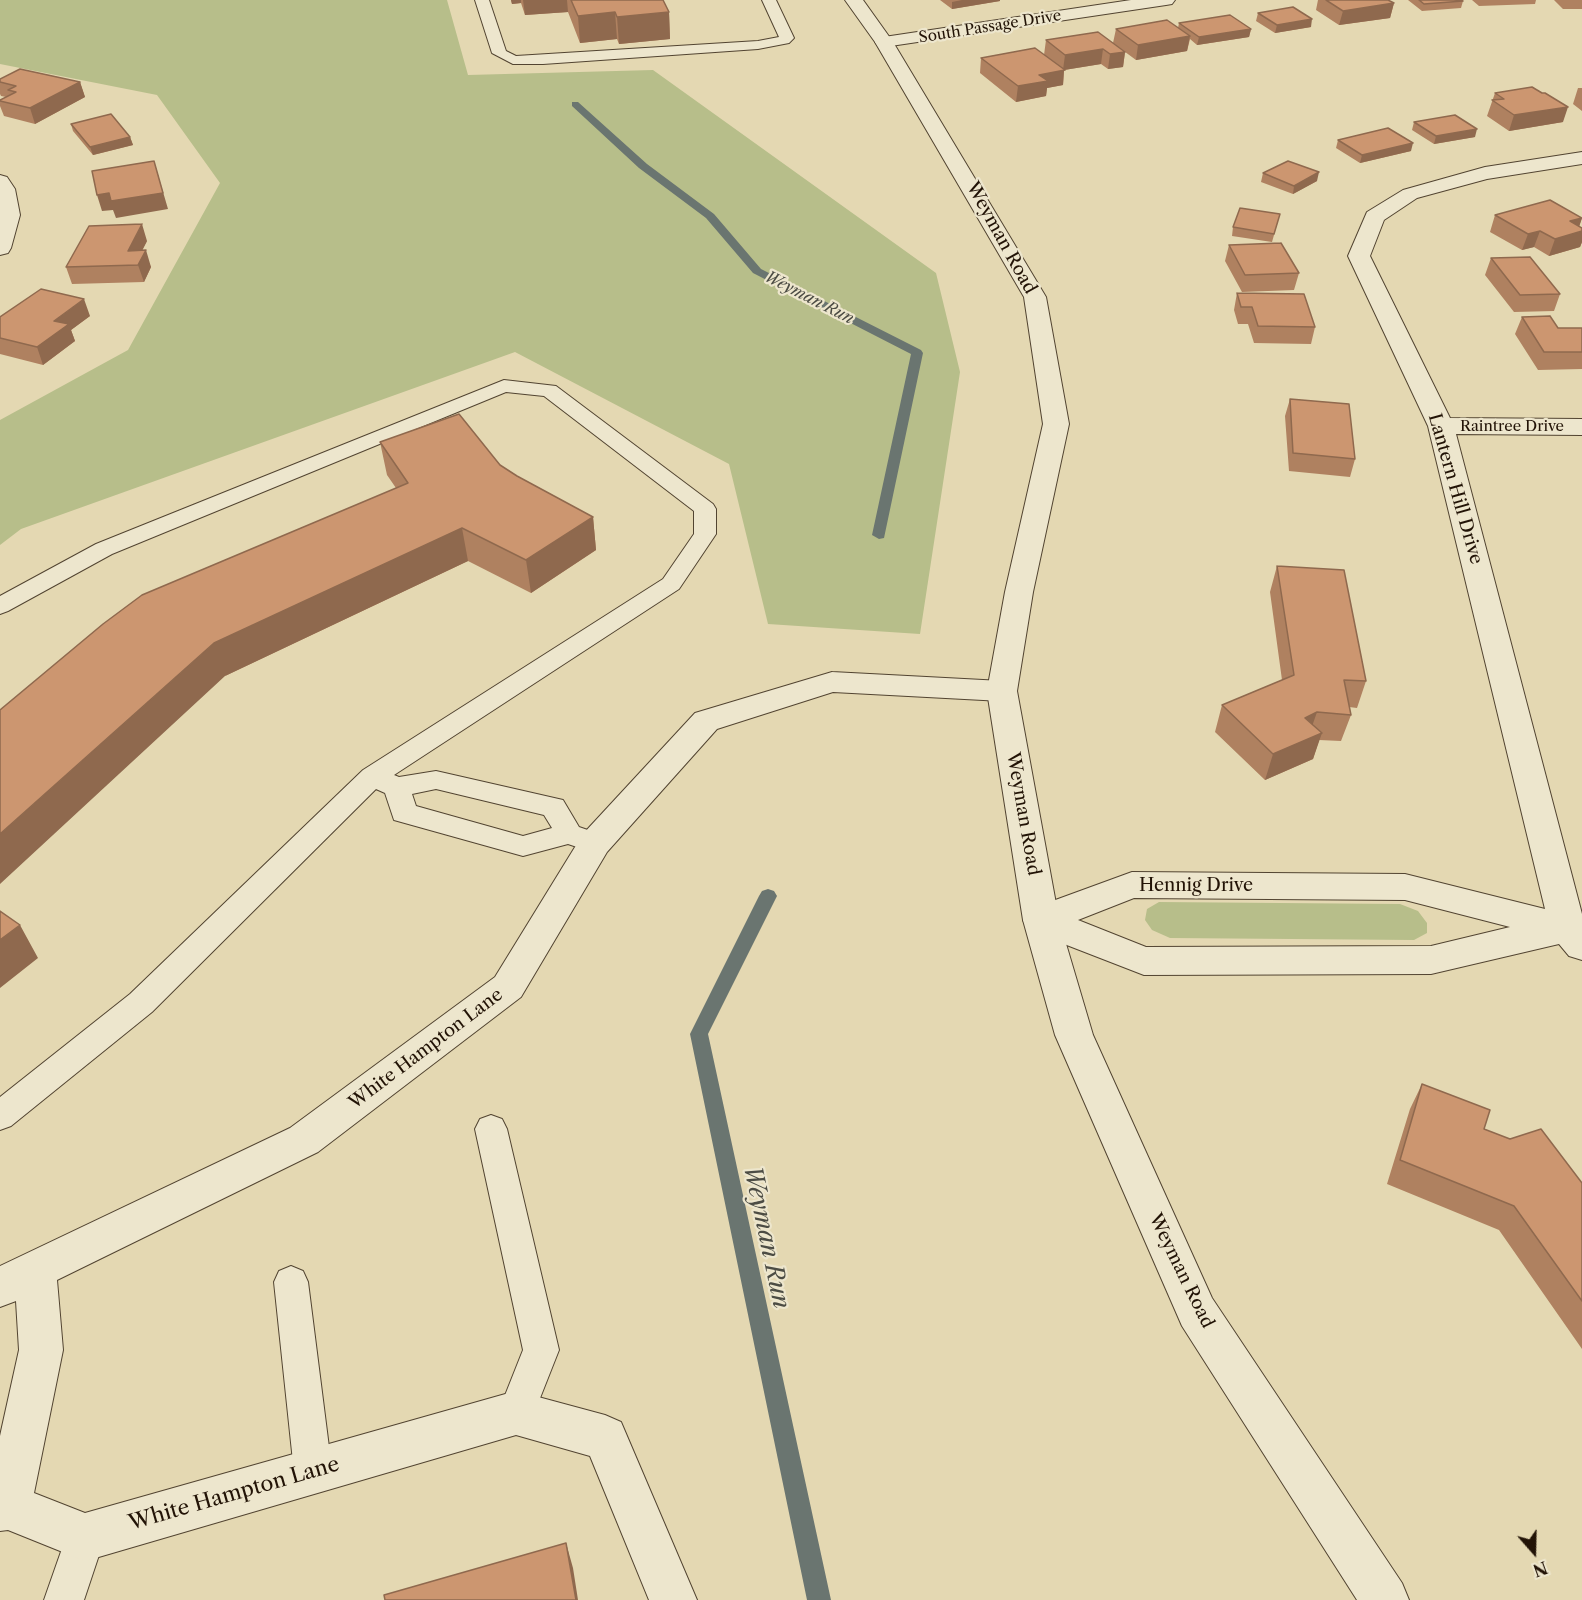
<!DOCTYPE html>
<style>
body{margin:0}
#map{position:relative;width:1582px;height:1600px;overflow:hidden;background:#e4d8b2;font-family:"Libre Caslon Text",serif}
canvas{display:block}
.north{position:absolute;left:1504px;top:1522px;width:60px;height:60px;-webkit-text-stroke:4px #ede6cd;paint-order:stroke;rotate:160deg;font-size:16px;font-weight:700;line-height:24px;text-align:center;color:#221306}
.north::after{content:'';display:block;margin:auto;width:21px;height:27px;background:#221306;clip-path:polygon(50% 0,100% 100%,50% 72%,0 100%)}
</style>
<div id="map">
<canvas width="1582" height="1600"></canvas>
<div class="north">N</div>
</div>
<script>
const context = document.querySelector('canvas').getContext('2d');
context.lineJoin = 'round';
function paint(path, color) { context.fillStyle = color; context.fill(path, 'evenodd'); }
const poly = rows => new Path2D(rows.map(r => 'M' + r).join(''));
function strokePath(path, color, width, dash) { context.strokeStyle = color; context.lineWidth = width; context.lineCap = dash ? 'butt' : 'round'; context.setLineDash(dash || []); context.stroke(path); }
function write(font, color, halo, rows, align = 'center') {
  context.font = font + ' "Libre Caslon Text",serif'; context.lineWidth = 4.5; context.setLineDash([]); context.textBaseline = 'middle'; context.strokeStyle = halo; context.fillStyle = color; for (const [text, x, y, turn = 0] of rows) {
    context.save(); context.translate(x, y); context.rotate((+turn || 0) * Math.PI / 180); context.textAlign = isNaN(turn) ? turn : align; if (halo) context.strokeText(text, 0, 0); context.fillText(text, 0, 0); context.restore();
  }
}
paint(poly([
 [0,0,447,0,468,75,653,70,936,273,960,372,920,634,768,624,729,464,515,352,21,529,0,545,0,420,128,350,220,183,157,95,0,64],
 [1159,902,1400,904,1418,911,1427,923,1427,933,1414,940,1170,938,1152,930,1145,920,1147,909]
]), '#b7be8a');
paint(poly([
 [572,102,578,102,647,164,714,214,761,269,921,350,923,353,884,538,879,539,872,535,911,354,753,273,706,218,639,168,572,106,572,102],
 [768,889,774,891,777,896,708,1034,831,1600,807,1600,690,1034,759,896,762,891,768,889]
]), '#6a7570');
const service = poly([
 [475,0,489,0,506,51,516,56,758,41,779,37,762,0,776,0,794,38,789,43,758,49,543,64,513,64,492,53,475,0],
 [504,380,556,386,713,504,716,509,716,534,679,589,394,775,399,777,436,771,563,800,579,827,605,836,609,843,605,850,595,853,568,844,523,856,394,820,385,793,376,789,152,1012,11,1126,0,1130,0,1097,130,994,363,770,663,579,694,534,694,511,544,396,506,392,112,554,8,611,0,614,0,596,96,544,504,380],
 [436,789,544,815,552,828,523,836,416,806,412,794,436,789],
 [491,1115,502,1119,507,1129,559,1350,529,1426,516,1431,503,1426,498,1413,523,1350,475,1129,480,1119,491,1115],
 [291,1266,303,1271,308,1282,332,1471,326,1484,313,1490,300,1484,294,1471,274,1282,279,1271,291,1266],
 [85,1517,99,1523,105,1537,84,1600,44,1600,71,1523,85,1517]
]);
const minor = poly([
 [1131,0,1175,0,1172,4,1166,5,884,47,878,46,875,42,878,38,884,37,1131,0],
 [1582,152,1582,164,1487,179,1417,198,1384,220,1370,256,1450,418,1582,419,1582,435,1456,434,1582,914,1582,960,1569,956,1559,944,1431,974,1144,975,1028,930,1023,920,1028,910,1132,872,1405,874,1545,909,1428,426,1348,256,1367,212,1403,190,1485,167,1582,152],
 [1134,898,1405,900,1510,927,1431,946,1146,947,1078,920,1134,898],
 [0,175,7,177,15,189,20,215,11,248,8,253,0,255,0,175],
 [832,672,1002,681,1013,684,1017,691,1013,698,1002,701,833,692,717,729,607,852,521,997,318,1152,57,1280,63,1350,34,1493,85,1513,516,1391,605,1415,621,1422,697,1600,649,1600,590,1456,516,1435,85,1561,8,1530,0,1531,0,1436,19,1350,16,1301,0,1307,0,1266,290,1128,495,977,583,834,695,713,832,672]
]);
const tertiary = poly([
 [845,0,863,0,893,42,1046,297,1069,424,1033,592,1017,691,1059,920,1093,1035,1212,1298,1402,1583,1409,1600,1357,1600,1182,1326,1055,1035,1023,920,987,691,1005,592,1043,424,1024,297,875,42,845,0]
]);
strokePath(service, '#524431', 2);
strokePath(minor, '#524431', 2);
strokePath(tertiary, '#524431', 2);
paint(service, '#ede6cd');
paint(minor, '#ede6cd');
paint(tertiary, '#ede6cd');
paint(poly([
 [511,0,663,0,669,12,670,39,619,44,617,39,580,43,568,12,525,15,521,3,512,4],
 [940,0,1000,0,1000,1,952,9],
 [1318,0,1388,0,1394,3,1390,18,1339,25,1316,10],
 [1408,0,1462,0,1463,1,1461,8,1422,11],
 [1472,0,1536,0,1535,4,1479,6],
 [1554,0,1582,0,1582,9,1563,9],
 [1258,13,1311,27,1275,33,1256,21],
 [1179,23,1251,29,1249,37,1197,45,1190,39,1187,51,1136,60,1113,43,1116,29,1178,28],
 [1046,40,1125,52,1123,67,1108,69,1101,64,1064,70,1063,85,1047,88,1046,96,1016,102,980,73,981,58,1044,55],
 [0,79,80,82,85,97,35,124,4,116,0,106,0,100,6,97,1,96,0,94],
 [1578,88,1582,88,1582,111,1573,104],
 [1495,93,1563,122,1509,131,1487,116],
 [1414,122,1475,137,1434,144,1412,130],
 [71,124,130,137,133,145,93,155,73,131],
 [1338,140,1411,151,1360,163,1336,148],
 [1263,173,1317,181,1293,194,1261,182],
 [1280,214,1272,242,1232,236,1233,227],
 [1495,215,1582,218,1579,226,1582,228,1582,242,1580,247,1549,256,1534,247,1522,250,1490,232],
 [147,241,142,250,151,267,144,282,72,284,66,267],
 [1229,245,1299,273,1294,290,1242,292,1225,261],
 [1491,258,1560,294,1554,311,1514,312,1485,275],
 [1237,293,1315,327,1311,344,1254,343,1248,324,1238,324,1234,310],
 [90,316,71,330,75,341,43,365,0,354,0,317],
 [1522,317,1558,328,1582,328,1582,369,1538,370,1515,334],
 [1290,399,1355,459,1350,477,1289,471,1285,416],
 [380,442,500,465,517,476,593,517,596,550,531,593,468,561,225,676,396,488,387,475],
 [1277,566,1366,681,1357,708,1349,707,1351,715,1341,741,1319,740,1313,759,1265,780,1215,732,1222,705,1282,680,1270,592],
 [1422,1084,1484,1129,1582,1183,1582,1349,1499,1230,1387,1184,1410,1109]
]), '#af8160');
paint(poly([
 [511,0,521,0,521,3,512,4],
 [523,0,567,0,568,12,525,15],
 [962,0,1000,0,1000,1,952,9,952,2],
 [1394,3,1390,18,1339,25,1343,11],
 [615,12,617,39,580,43,578,16],
 [669,12,670,39,619,44,617,17],
 [1312,19,1311,27,1275,33,1277,25],
 [1251,29,1249,37,1197,45,1199,37],
 [1190,36,1187,51,1136,60,1138,45],
 [1103,49,1101,64,1064,70,1063,85,1047,88,1046,96,1016,102,1018,86,1039,75,1063,70,1065,55],
 [1125,52,1123,67,1108,69,1110,54],
 [80,82,85,97,35,124,30,108],
 [1568,107,1563,122,1509,131,1514,115],
 [1477,129,1475,137,1434,144,1436,136],
 [130,137,133,145,93,155,90,147],
 [1413,143,1411,151,1360,163,1362,155],
 [154,161,168,209,116,218,113,210,102,211,97,195],
 [1319,172,1317,181,1293,194,1294,186],
 [1582,218,1577,233,1582,231,1582,242,1580,247,1549,256,1555,239,1570,221],
 [142,224,147,241,135,265,128,251],
 [1540,231,1534,247,1522,250,1528,234],
 [146,250,151,267,144,282,138,265],
 [84,299,90,316,71,330,75,341,43,365,37,347,54,321],
 [593,517,596,550,531,593,526,560],
 [462,528,468,561,225,676,0,884,0,834,214,643],
 [1317,712,1308,738,1322,733,1313,759,1265,780,1273,754,1305,718],
 [20,925,38,958,0,988,0,940],
 [566,1543,573,1568,578,1600,576,1600]
]), '#8f694e');
const building = poly([
 [571,0,663,0,669,12,617,17,615,12,578,16,571,0],
 [1326,0,1388,0,1394,3,1343,11,1326,0],
 [1419,0,1462,0,1463,1,1424,4,1419,0],
 [1293,7,1312,19,1277,25,1258,13,1293,7],
 [1230,15,1251,29,1199,37,1179,23,1230,15],
 [1167,20,1190,36,1138,45,1116,29,1167,20],
 [1098,32,1125,52,1110,54,1103,49,1065,55,1046,40,1098,32],
 [1035,48,1065,70,1039,75,1048,81,1018,86,981,58,1035,48],
 [20,69,80,82,30,108,0,101,0,100,16,92,8,90,16,86,0,82,0,79,20,69],
 [1532,87,1542,93,1545,93,1568,107,1514,115,1492,100,1504,99,1495,93,1532,87],
 [111,114,130,137,90,147,71,124,111,114],
 [1455,115,1477,129,1436,136,1414,122,1455,115],
 [1388,128,1413,143,1362,155,1338,140,1388,128],
 [154,161,163,193,111,201,109,193,97,195,92,171,154,161],
 [1288,161,1319,172,1294,186,1263,173,1288,161],
 [1550,200,1582,218,1570,221,1582,228,1582,231,1555,239,1540,231,1528,234,1495,215,1550,200],
 [1240,208,1280,214,1274,234,1233,227,1240,208],
 [142,224,128,251,146,250,138,265,66,267,89,226,142,224],
 [1281,243,1299,273,1245,275,1229,245,1281,243],
 [1530,257,1560,294,1520,295,1491,258,1530,257],
 [41,289,84,299,54,321,69,324,37,347,0,338,0,317,41,289],
 [1237,293,1304,294,1315,327,1258,326,1252,307,1241,307,1237,293],
 [1550,316,1558,328,1582,328,1582,352,1544,352,1522,317,1550,316],
 [1290,399,1349,404,1355,459,1293,453,1290,399],
 [459,414,500,465,517,476,593,517,526,560,462,528,214,643,0,834,0,710,103,624,142,595,408,483,380,442,459,414],
 [1277,566,1344,570,1366,681,1344,680,1351,715,1317,712,1305,718,1322,733,1273,754,1222,705,1294,675,1277,566],
 [0,911,20,925,0,940,0,911],
 [1422,1084,1490,1110,1484,1129,1510,1139,1541,1129,1582,1183,1582,1301,1514,1206,1400,1160,1422,1084],
 [566,1543,576,1600,385,1600,384,1595,566,1543]
]);
paint(building, '#cc9670');
strokePath(building, '#8f694e', 1.5);
write('15px', '#221306', '#ede6cd', [
 ["South Passage Drive",990,27,-9],
 ["Raintree Drive",1512,427]
]);
write('italic 16px', '#4c4c44', '#ede6cd', [
 ["Weyman Run",809,298,27]
]);
write('18px', '#221306', '#ede6cd', [
 ["Weyman Road",1001,238,61],
 ["Lantern Hill Drive",1455,489,74],
 ["Weyman Road",1023,814,80],
 ["Hennig Drive",1196,886],
 ["White Hampton Lane",426,1049,-37],
 ["Weyman Road",1181,1271,64]
]);
write('21px', '#221306', '#ede6cd', [
 ["White Hampton Lane",234,1494,-16]
]);
write('italic 24px', '#4c4c44', '#ede6cd', [
 ["Weyman Run",766,1237,78]
]);
</script>
